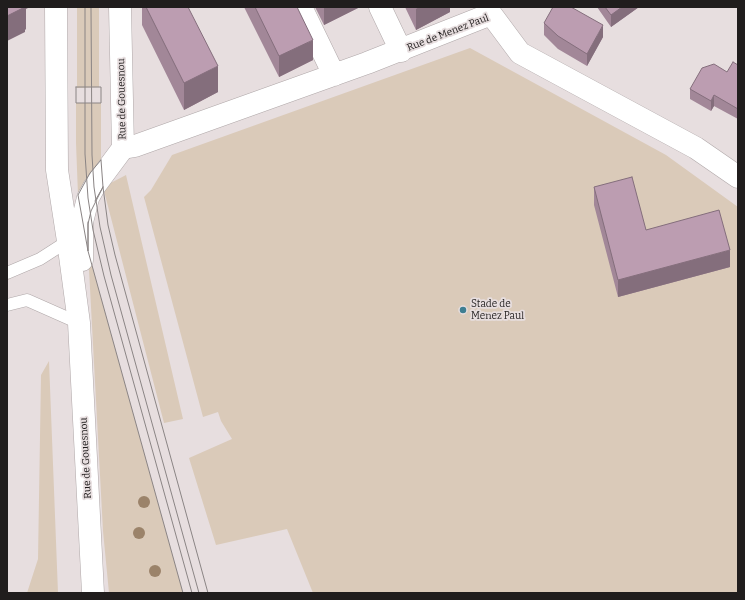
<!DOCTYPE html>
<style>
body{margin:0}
#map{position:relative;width:745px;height:600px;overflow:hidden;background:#e7dedf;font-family:Bitter,serif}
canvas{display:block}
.frame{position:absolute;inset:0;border:8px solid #201d1d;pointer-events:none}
</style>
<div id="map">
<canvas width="745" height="600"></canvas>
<div class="frame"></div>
</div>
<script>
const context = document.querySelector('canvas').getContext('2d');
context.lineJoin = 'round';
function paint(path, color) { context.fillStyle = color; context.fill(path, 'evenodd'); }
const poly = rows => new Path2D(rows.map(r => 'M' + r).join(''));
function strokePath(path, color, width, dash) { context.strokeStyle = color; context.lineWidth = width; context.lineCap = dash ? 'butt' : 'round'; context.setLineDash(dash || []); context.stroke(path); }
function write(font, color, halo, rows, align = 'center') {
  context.font = font + ' Bitter,serif'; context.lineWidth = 3.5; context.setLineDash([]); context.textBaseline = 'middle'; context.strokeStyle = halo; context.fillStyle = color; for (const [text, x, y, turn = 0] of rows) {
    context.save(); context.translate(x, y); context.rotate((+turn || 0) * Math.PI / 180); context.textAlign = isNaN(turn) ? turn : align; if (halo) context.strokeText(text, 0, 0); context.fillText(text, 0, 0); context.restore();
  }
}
paint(poly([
 [77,7,99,7,99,87,77,88],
 [470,48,666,155,738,207,738,593,313,593,287,529,216,545,189,458,232,439,221,421,218,412,203,417,144,197,151,190,172,155],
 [76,103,101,103,101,160,90,173,78,195,76,143],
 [126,175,183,419,164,423,103,187],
 [88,251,183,593,109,593,103,531],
 [49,361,58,593,27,593,38,559,41,375]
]), '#dacab9');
const service = poly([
 [7,273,40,259,68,241],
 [7,305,27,300,79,323]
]);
const minor = poly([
 [301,7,334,75],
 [380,7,401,51],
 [123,148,135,146,367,63,491,14,520,53,696,148,738,177]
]);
const tertiary = poly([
 [56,7,57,170,68,241,79,323,93,593],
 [82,260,82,222,88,198,94,187,123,148,120,7]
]);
strokePath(service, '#afa7a8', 13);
strokePath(minor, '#afa7a8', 23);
strokePath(tertiary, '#afa7a8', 23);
strokePath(service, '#fff', 12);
strokePath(minor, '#fff', 22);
strokePath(tertiary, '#fff', 22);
strokePath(poly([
 [85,7,85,154,88,198,93,230,104,276,192,593],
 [91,7,92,155,94,187,100,227,111,275,199,593],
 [76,87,101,87,101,103,76,103,76,87],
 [101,160,103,187,91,211,88,224,88,251,78,195,90,173,101,160],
 [103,187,108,225,115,255,208,593],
 [95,201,103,187],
 [88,222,88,251,183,593]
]), '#8a8484', 1);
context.fillStyle = '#9b836a';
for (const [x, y] of [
 [144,502],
 [139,533],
 [155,571]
]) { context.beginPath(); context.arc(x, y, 6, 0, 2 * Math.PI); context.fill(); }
paint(poly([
 [142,7,188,7,218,92,184,110,142,25],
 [244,7,297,7,313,60,279,77],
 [315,7,360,7,324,25],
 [405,7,450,7,450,12,416,30],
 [597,7,639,7,611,27],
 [544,23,603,37,587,66,558,49,544,35],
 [738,65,738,119,714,106,711,111,690,99,690,89,727,72],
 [594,187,646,230,730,267,618,297,594,205]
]), '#a28798');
paint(poly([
 [19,7,28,7,28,8,26,9,26,29,25,30,25,32,7,41,7,16],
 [324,7,360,7,324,25],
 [419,7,450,7,450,12,416,30,416,9],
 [622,7,639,7,611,27,611,15],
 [603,25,603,37,587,66,587,54],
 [313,40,313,60,279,77,279,56],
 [218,66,218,92,184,110,184,83],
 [714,95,714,106,711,111,711,101],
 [730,250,730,267,618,297,618,280]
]), '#846e7c');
const building = poly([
 [7,7,25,7,7,16,7,7],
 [146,7,188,7,218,66,184,83,146,7],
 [255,7,297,7,313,40,279,56,255,7],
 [553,7,571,7,603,25,587,54,558,36,544,23,553,7],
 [605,7,622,7,611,15,605,7],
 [733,62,738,65,738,109,714,95,711,101,690,89,702,68,714,64,727,72,733,62],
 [632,177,646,230,719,210,730,250,618,280,594,187,632,177]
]);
paint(building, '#bc9db1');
strokePath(building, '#846e7c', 1);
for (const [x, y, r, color] of [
 [463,310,4,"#3e7e91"]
]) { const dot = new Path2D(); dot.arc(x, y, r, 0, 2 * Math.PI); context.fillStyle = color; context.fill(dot); strokePath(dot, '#e7dedf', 1.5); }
write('10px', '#201d1d', '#e7dedf', [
 ["Rue de Menez Paul",448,33,-21],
 ["Rue de Gouesnou",122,99,-91],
 ["Rue de Gouesnou",86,458,-93]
]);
write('10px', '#201d1d', '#e7dedf', [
 ["Stade de",471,304],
 ["Menez Paul",471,316]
], 'left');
</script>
